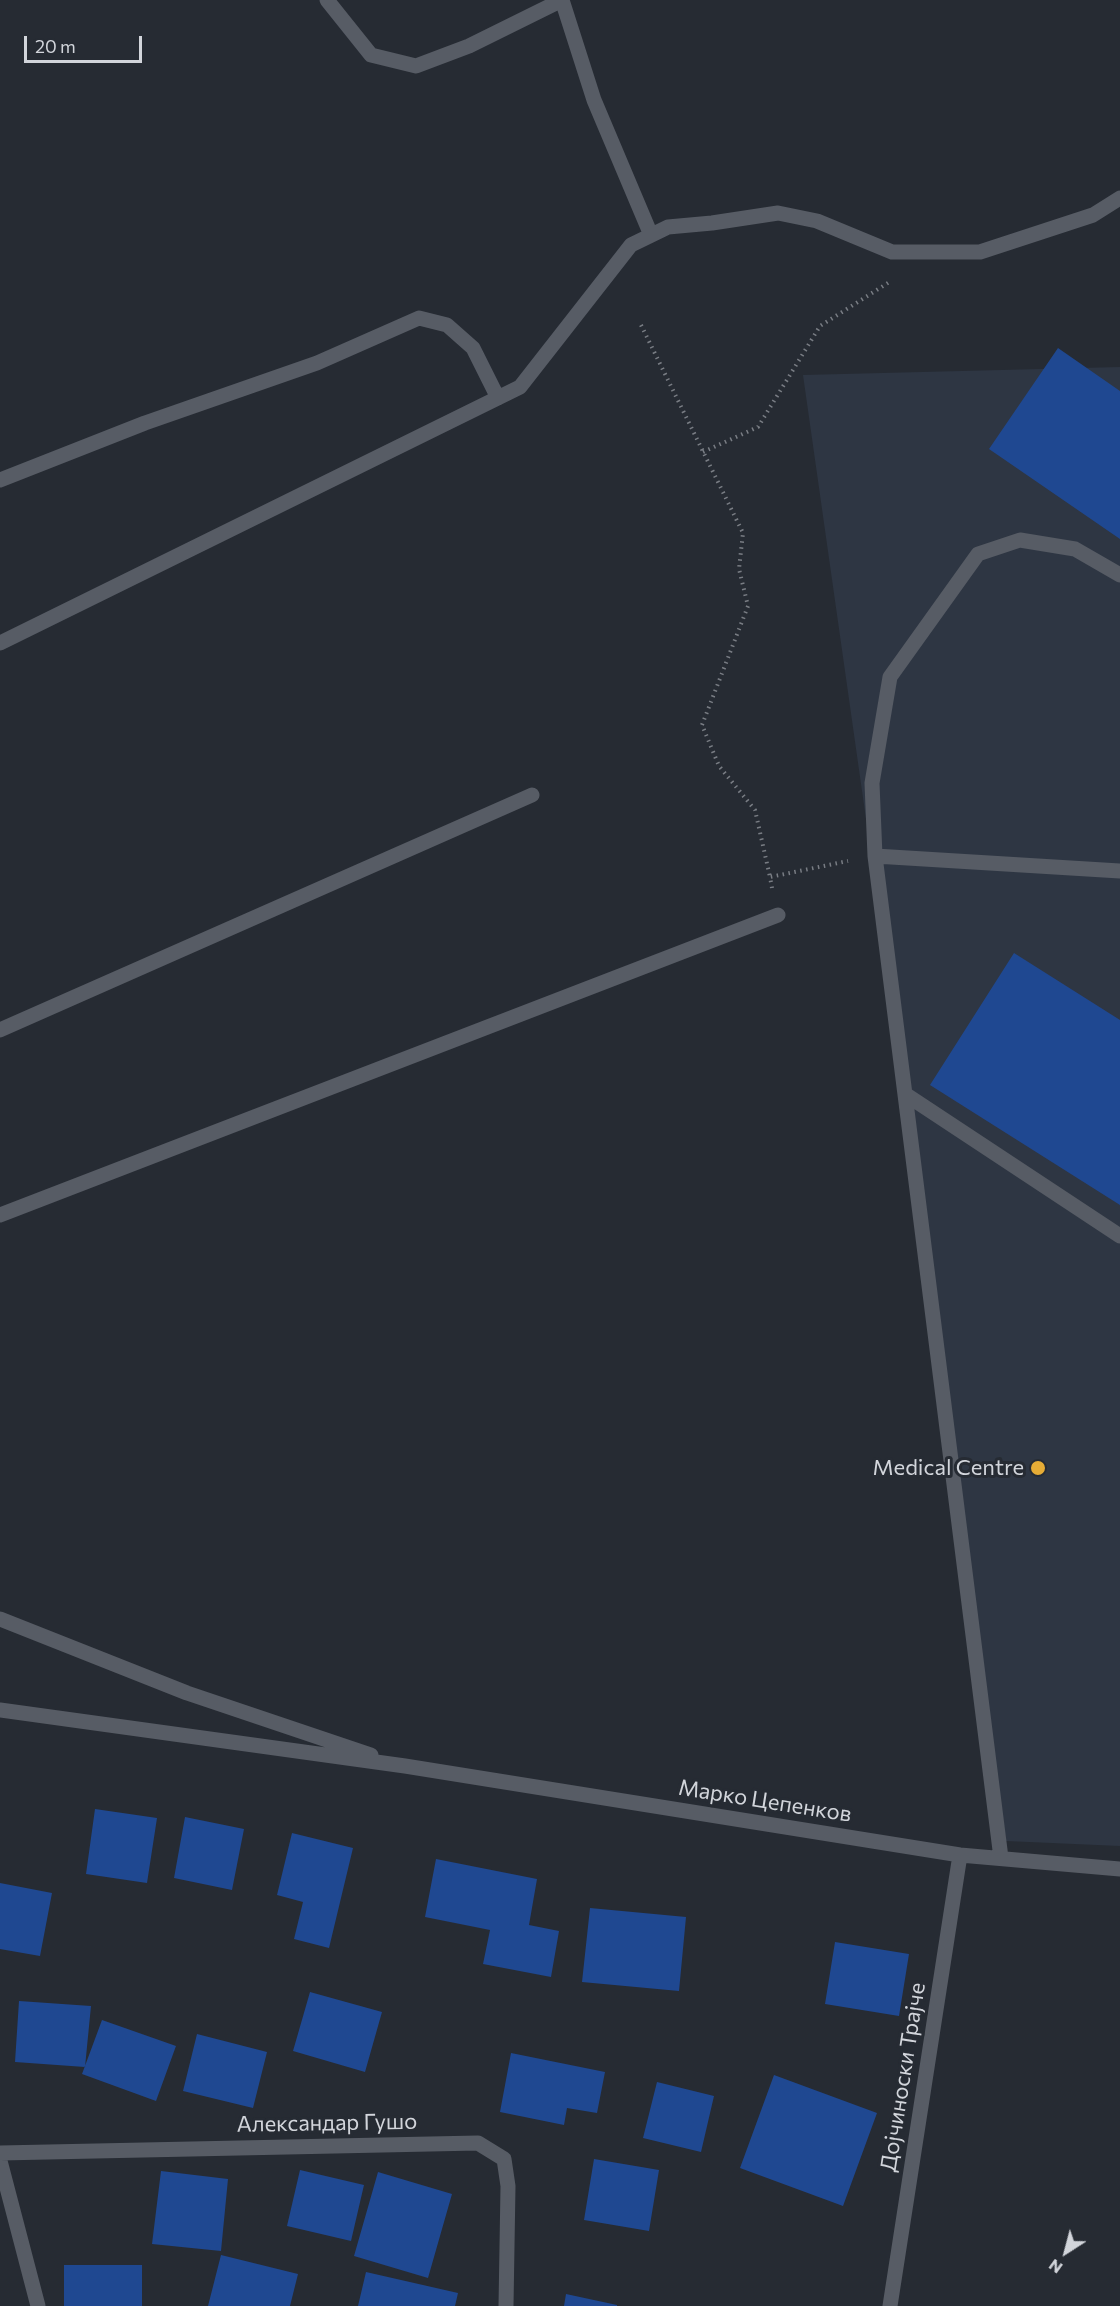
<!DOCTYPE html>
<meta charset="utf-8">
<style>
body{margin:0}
#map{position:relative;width:1120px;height:2306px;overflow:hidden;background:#262b33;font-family:Commissioner,sans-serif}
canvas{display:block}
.north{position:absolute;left:1036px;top:2222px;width:60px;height:60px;-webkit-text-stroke:4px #262b33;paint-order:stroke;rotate:216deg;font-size:16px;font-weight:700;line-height:24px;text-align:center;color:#d2d5db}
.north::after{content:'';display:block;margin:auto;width:21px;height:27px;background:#d2d5db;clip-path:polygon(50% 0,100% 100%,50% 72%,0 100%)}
.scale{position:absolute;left:24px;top:36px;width:118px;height:27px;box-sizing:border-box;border:3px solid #d2d5db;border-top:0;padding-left:8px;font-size:18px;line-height:21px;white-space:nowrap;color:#d2d5db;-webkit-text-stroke:4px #262b33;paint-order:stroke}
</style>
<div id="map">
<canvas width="1120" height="2306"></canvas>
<div class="north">N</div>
<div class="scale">20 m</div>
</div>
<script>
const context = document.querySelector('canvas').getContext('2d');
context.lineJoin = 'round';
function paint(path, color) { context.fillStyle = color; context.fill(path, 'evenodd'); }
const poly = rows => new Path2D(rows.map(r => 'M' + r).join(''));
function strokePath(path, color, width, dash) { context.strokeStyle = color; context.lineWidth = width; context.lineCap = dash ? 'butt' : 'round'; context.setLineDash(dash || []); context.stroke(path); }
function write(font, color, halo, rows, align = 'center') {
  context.font = font + ' Commissioner,sans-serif'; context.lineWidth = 6; context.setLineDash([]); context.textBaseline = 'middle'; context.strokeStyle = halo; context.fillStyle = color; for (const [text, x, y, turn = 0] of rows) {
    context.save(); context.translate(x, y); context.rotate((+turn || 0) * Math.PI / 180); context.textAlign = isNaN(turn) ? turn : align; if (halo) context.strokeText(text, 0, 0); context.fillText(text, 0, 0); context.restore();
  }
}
paint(poly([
 [1120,367,1120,1846,1006,1841,905,1094,803,375]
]), '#2e3643');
paint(poly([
 [1058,348,1120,391,1120,539,989,449],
 [1014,953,1120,1020,1120,1205,930,1085],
 [95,1809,157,1818,147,1883,86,1874],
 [185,1817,244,1829,232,1890,174,1878],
 [292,1833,353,1848,329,1948,294,1939,303,1902,277,1895],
 [436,1859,537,1879,529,1925,559,1931,551,1977,483,1964,490,1930,425,1917],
 [0,1883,52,1893,40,1956,0,1949],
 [590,1908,686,1917,679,1991,582,1982],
 [835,1942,909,1954,899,2016,825,2004],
 [310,1992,382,2012,365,2072,293,2051],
 [19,2001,91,2006,85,2067,15,2062],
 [102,2020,176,2046,156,2101,82,2074],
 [197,2034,267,2052,253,2108,183,2091],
 [511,2053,605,2072,597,2113,567,2108,564,2125,500,2112],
 [774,2075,877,2113,843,2206,740,2168],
 [657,2082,714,2096,701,2152,643,2138],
 [594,2159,659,2170,649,2231,584,2220],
 [300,2170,364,2185,351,2241,287,2226],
 [161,2171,228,2179,221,2251,152,2244],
 [378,2172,452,2194,428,2278,354,2256],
 [221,2255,298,2274,290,2306,208,2306],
 [64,2265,142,2265,142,2306,64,2306],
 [366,2272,458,2293,455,2306,358,2306],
 [566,2294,617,2305,617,2306,564,2306]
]), '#1f4891');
strokePath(poly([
 [641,325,743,533,739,569,748,606,702,725,719,766,755,810,770,877],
 [703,452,758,427,820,326,891,281],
 [772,888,770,877,848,861]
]), '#797d84', 4, [1.5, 4.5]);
strokePath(poly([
 [327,0,371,55,416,66,469,46,562,0],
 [562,0,594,100,651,235],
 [0,480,145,423,317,363,419,318,447,325,473,348,498,398],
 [0,643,520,387,631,245,668,227,712,223,778,213,817,221,892,252,980,252,1093,215,1120,198],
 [875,856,872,783,890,677,978,554,1020,540,1075,549,1120,575],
 [0,1030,532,795],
 [905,1094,1120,1236],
 [0,1215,778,915],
 [0,1619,187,1693,371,1755],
 [0,1710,405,1766,960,1855,1120,1869],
 [1001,1858,875,856,1120,871],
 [0,2153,478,2143,504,2159,508,2186,506,2306],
 [0,2161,38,2306],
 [890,2306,960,1855]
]), '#575c65', 15);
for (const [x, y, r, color] of [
 [1038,1468,8,"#e6ac36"]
]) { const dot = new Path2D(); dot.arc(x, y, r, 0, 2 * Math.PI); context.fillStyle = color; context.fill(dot); strokePath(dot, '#262b33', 2); }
write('22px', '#d2d5db', '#262b33', [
 ["Medical Centre",1024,1468]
], 'right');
write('22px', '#d2d5db', '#262b33', [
 ["Марко Цепенков",765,1801,9],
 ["Дојчиноски Трајче",903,2077,-81],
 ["Александар Гушо",327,2123,-1]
]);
</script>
